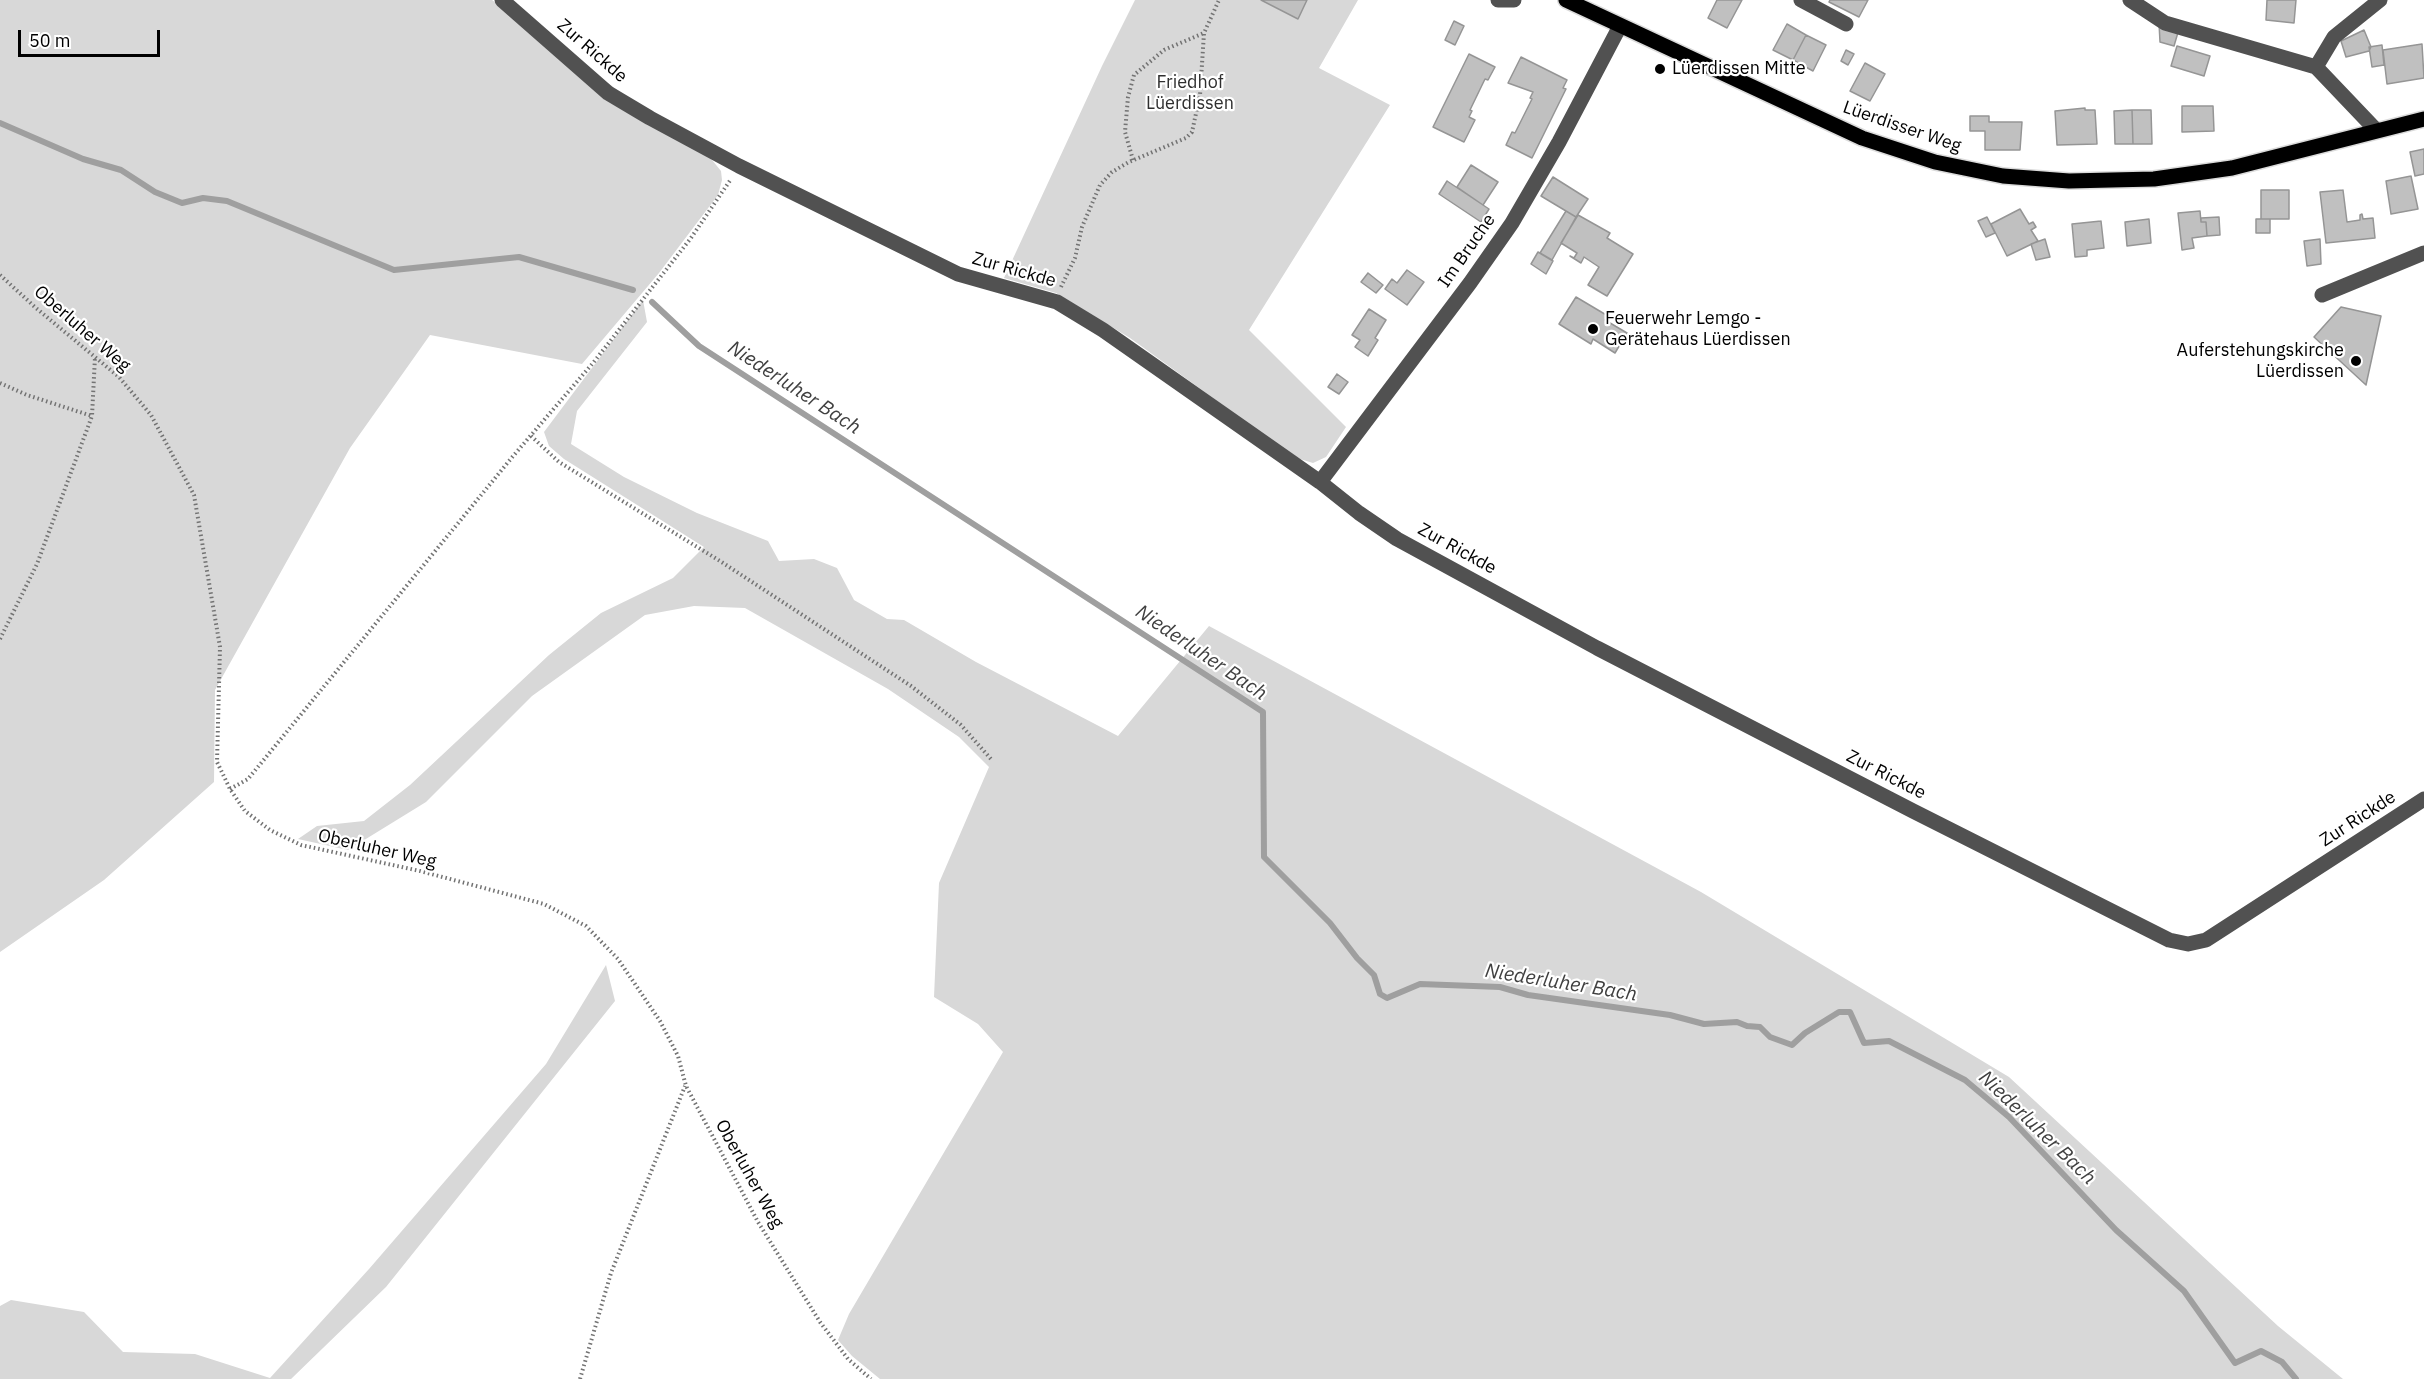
<!DOCTYPE html>
<meta charset="utf-8">
<style>
body{margin:0}
#map{position:relative;width:2424px;height:1379px;overflow:hidden;background:#fff;font-family:"IBM Plex Sans",sans-serif}
canvas{display:block}
.scale{position:absolute;left:18px;top:30px;width:142px;height:27px;box-sizing:border-box;border:3px solid #000;border-top:0;padding-left:8px;font-size:18px;line-height:21px;white-space:nowrap;color:#000;-webkit-text-stroke:4px #fff;paint-order:stroke}
</style>
<div id="map">
<canvas width="2424" height="1379"></canvas>
<div class="scale">50 m</div>
</div>
<script>
const context = document.querySelector('canvas').getContext('2d');
context.lineJoin = 'round';
function paint(path, color) { context.fillStyle = color; context.fill(path, 'evenodd'); }
const poly = rows => new Path2D(rows.map(r => 'M' + r).join(''));
function strokePath(path, color, width, dash) { context.strokeStyle = color; context.lineWidth = width; context.lineCap = dash ? 'butt' : 'round'; context.setLineDash(dash || []); context.stroke(path); }
function write(font, color, halo, rows, align = 'center') {
  context.font = font + ' "IBM Plex Sans",sans-serif'; context.lineWidth = 4.5; context.setLineDash([]); context.textBaseline = 'middle'; context.strokeStyle = halo; context.fillStyle = color; for (const [text, x, y, turn = 0] of rows) {
    context.save(); context.translate(x, y); context.rotate((+turn || 0) * Math.PI / 180); context.textAlign = isNaN(turn) ? turn : align; if (halo) context.strokeText(text, 0, 0); context.fillText(text, 0, 0); context.restore();
  }
}
paint(poly([
 [0,0,492,0,708,155,721,171,722,180,718,195,659,273,582,364,430,335,350,448,215,690,214,782,104,880,0,952],
 [1135,0,1358,0,1319,68,1390,105,1249,330,1346,427,1326,457,1313,463,1300,459,1274,442,1130,338,1056,293,1004,278,1102,66],
 [643,300,647,322,577,411,571,444,624,477,697,513,768,541,779,561,814,559,837,568,854,600,887,619,904,620,976,662,1118,736,1209,626,1701,892,2009,1077,2278,1326,2343,1379,880,1379,852,1356,838,1340,849,1314,1003,1052,978,1024,934,997,939,883,989,767,959,737,888,689,745,608,694,606,645,615,532,696,426,802,348,850,298,839,317,826,364,821,410,785,549,655,601,613,673,578,704,547,564,459,549,446,544,432],
 [606,965,615,1001,386,1287,291,1379,0,1379,0,1306,11,1300,84,1312,123,1352,195,1354,270,1378,369,1269,546,1064]
]), '#d8d8d8');
strokePath(poly([
 [0,123,83,159,121,170,155,192,182,203,203,198,227,201,394,270,519,257,633,290],
 [652,302,699,346,1263,712,1264,857,1330,923,1357,958,1374,975,1380,994,1387,998,1420,984,1500,987,1528,995,1670,1015,1704,1024,1737,1022,1747,1026,1760,1027,1770,1037,1792,1045,1805,1033,1839,1012,1850,1012,1864,1043,1889,1041,1965,1080,2009,1117,2116,1230,2184,1291,2235,1363,2261,1351,2282,1362,2296,1379]
]), '#9f9f9f', 6);
const building = poly([
 [1261,0,1307,0,1298,19,1261,0],
 [1717,0,1742,0,1727,28,1708,18,1717,0],
 [1830,0,1868,0,1859,17,1829,2,1830,0],
 [2267,0,2296,0,2294,23,2266,20,2267,0],
 [1454,21,1464,26,1455,45,1445,40,1454,21],
 [2159,23,2179,29,2174,46,2160,42,2159,23],
 [1787,24,1806,35,1793,60,1773,50,1787,24],
 [2364,30,2371,47,2369,51,2346,57,2341,41,2364,30],
 [1806,35,1826,45,1813,71,1793,60,1806,35],
 [2422,44,2424,78,2387,84,2383,50,2422,44],
 [2382,45,2384,65,2372,67,2369,47,2382,45],
 [2177,46,2210,56,2204,76,2171,66,2177,46],
 [1846,50,1854,54,1848,65,1841,61,1846,50],
 [1469,54,1495,67,1488,80,1485,79,1470,110,1472,111,1469,117,1475,120,1464,142,1433,127,1469,54],
 [1521,57,1567,80,1563,88,1566,89,1532,158,1506,145,1512,132,1515,133,1532,99,1530,98,1533,92,1508,83,1521,57],
 [1865,63,1885,74,1870,101,1850,91,1865,63],
 [2182,106,2213,106,2214,131,2182,132,2182,106],
 [2085,108,2085,110,2095,110,2097,144,2057,145,2055,111,2085,108],
 [2132,110,2151,110,2152,144,2133,144,2132,110],
 [2132,110,2133,144,2115,144,2114,111,2132,110],
 [1970,116,1989,116,1989,122,2022,122,2020,150,1985,150,1985,131,1970,131,1970,116],
 [2424,149,2424,174,2415,176,2410,152,2424,149],
 [1471,165,1498,182,1483,205,1457,187,1471,165],
 [2411,176,2418,209,2391,214,2386,181,2411,176],
 [1553,177,1588,199,1576,217,1541,196,1553,177],
 [1447,181,1489,209,1481,222,1439,194,1447,181],
 [2261,190,2289,190,2289,219,2261,219,2261,190],
 [2343,190,2347,222,2360,220,2360,215,2362,214,2363,219,2373,218,2375,238,2326,243,2320,192,2343,190],
 [2020,209,2029,224,2033,222,2036,227,2031,230,2038,241,2007,256,1991,224,2020,209],
 [1566,211,1576,217,1552,260,1540,253,1566,211],
 [2200,211,2201,222,2206,222,2207,236,2192,238,2194,248,2182,250,2178,213,2200,211],
 [1578,215,1610,233,1607,238,1633,254,1607,296,1588,285,1599,267,1584,257,1581,263,1570,256,1574,258,1577,253,1561,243,1578,215],
 [1987,217,1995,233,1986,237,1978,221,1987,217],
 [2219,217,2220,235,2207,236,2206,222,2201,222,2201,218,2219,217],
 [2149,219,2151,243,2127,246,2125,222,2149,219],
 [2256,219,2270,219,2270,233,2256,233,2256,219],
 [2101,221,2104,248,2087,250,2087,256,2075,257,2072,224,2101,221],
 [2045,239,2050,257,2036,260,2031,244,2045,239],
 [2320,239,2321,264,2307,266,2304,241,2320,239],
 [1538,252,1553,261,1546,274,1531,264,1538,252],
 [1407,270,1424,282,1407,305,1385,289,1392,279,1397,283,1407,270],
 [1368,273,1383,285,1376,293,1361,282,1368,273],
 [1576,297,1608,316,1605,320,1627,333,1615,353,1593,339,1591,344,1559,324,1576,297],
 [2341,307,2381,316,2366,385,2314,337,2341,307],
 [1369,309,1386,320,1375,338,1378,340,1368,356,1355,347,1360,340,1352,335,1369,309],
 [1337,374,1348,382,1339,394,1328,387,1337,374]
]);
paint(building, '#c0c0c0');
strokePath(building, '#959595', 1.5);
const major = poly([
 [1566,0,1862,138,1935,162,2003,176,2069,181,2154,179,2232,168,2424,119]
]);
strokePath(major, '#dbdbdb', 18);
strokePath(poly([
 [1133,160,1125,132,1128,97,1134,75,1164,50,1204,33],
 [0,275,36,308,119,377,151,415,194,495,220,647,217,762,230,789,245,811,270,830,301,845,420,871,544,904,586,926,618,959,660,1021,678,1056,686,1086,712,1135,758,1222,820,1322,848,1359,871,1379],
 [1061,287,1075,258,1082,227,1100,185,1112,172,1129,162,1186,138,1192,132,1200,95,1204,33,1219,0],
 [0,383,27,395,92,416],
 [531,436,559,462,720,561,911,686,961,725,991,759],
 [0,639,37,564,92,416,95,357],
 [230,789,248,779,514,455,593,363,691,238,731,179],
 [580,1379,611,1273,685,1086]
]), '#737373', 4, [1.5, 3]);
strokePath(poly([
 [502,0,608,93,650,118,739,166,958,274,1057,302,1103,330,1320,482,1359,513,1397,539,1597,648,1913,811,2169,940,2188,944,2206,940,2424,799],
 [1498,0,1514,0],
 [1801,0,1846,24],
 [2130,0,2165,23,2316,67,2376,130],
 [2316,67,2334,37,2380,0],
 [2322,295,2424,253],
 [1320,482,1470,283,1512,223,1559,142,1620,26]
]), '#515151', 15);
strokePath(major, '#000', 15);
for (const [x, y, r, color] of [
 [1660,69,6,"#000"],
 [1593,329,6,"#000"],
 [2356,361,6,"#000"]
]) { const dot = new Path2D(); dot.arc(x, y, r, 0, 2 * Math.PI); context.fillStyle = color; context.fill(dot); strokePath(dot, '#fff', 2); }
write('18px', '#000', '#fff', [
 ["Zur Rickde",592,51,41],
 ["Lüerdisser Weg",1902,127,19],
 ["Im Bruche",1467,251,-55],
 ["Zur Rickde",1014,270,16],
 ["Oberluher Weg",82,329,41],
 ["Zur Rickde",1457,549,29],
 ["Zur Rickde",1886,775,27],
 ["Zur Rickde",2358,819,-33],
 ["Oberluher Weg",377,849,13],
 ["Oberluher Weg",749,1174,61]
]);
write('18px', '#000', '#fff', [
 ["Lüerdissen Mitte",1672,69],
 ["Feuerwehr Lemgo -",1605,319],
 ["Gerätehaus Lüerdissen",1605,340],
 ["Auferstehungskirche",2344,351,"right"],
 ["Lüerdissen",2344,372,"right"]
], 'left');
write('18px', '#2f2f2f', '#fff', [
 ["Friedhof",1190,83],
 ["Lüerdissen",1190,104]
]);
write('italic 20px', '#404040', '#fff', [
 ["Niederluher Bach",794,388,33],
 ["Niederluher Bach",1201,653,34],
 ["Niederluher Bach",1561,983,9],
 ["Niederluher Bach",2037,1128,44]
]);
</script>
